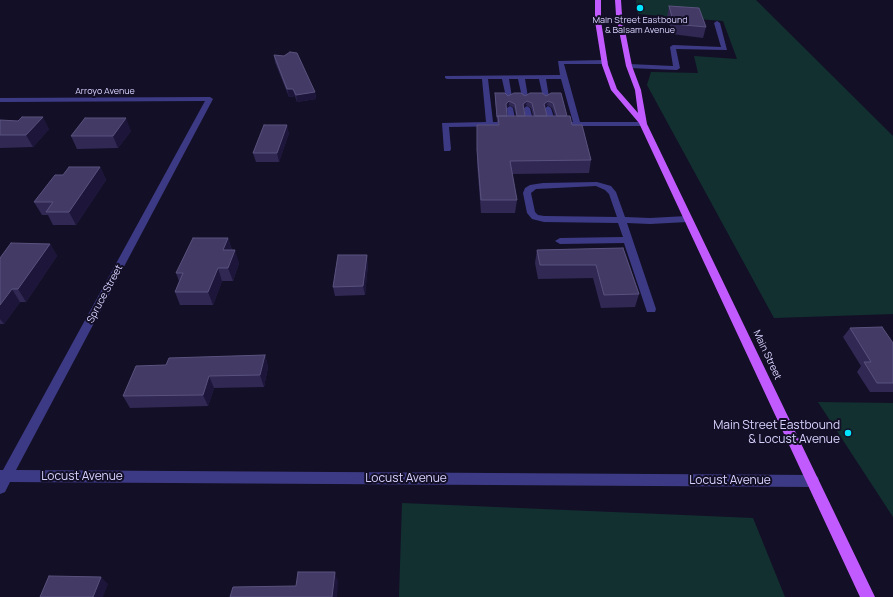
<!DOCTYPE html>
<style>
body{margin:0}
canvas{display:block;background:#130f26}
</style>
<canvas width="893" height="597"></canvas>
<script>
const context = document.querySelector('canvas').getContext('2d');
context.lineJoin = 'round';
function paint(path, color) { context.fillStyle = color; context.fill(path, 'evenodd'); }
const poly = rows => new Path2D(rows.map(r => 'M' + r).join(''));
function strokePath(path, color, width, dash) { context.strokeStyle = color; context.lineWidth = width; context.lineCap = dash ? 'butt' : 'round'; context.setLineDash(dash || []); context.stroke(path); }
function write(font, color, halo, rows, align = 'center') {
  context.font = font + ' Manrope,sans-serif'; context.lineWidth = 4; context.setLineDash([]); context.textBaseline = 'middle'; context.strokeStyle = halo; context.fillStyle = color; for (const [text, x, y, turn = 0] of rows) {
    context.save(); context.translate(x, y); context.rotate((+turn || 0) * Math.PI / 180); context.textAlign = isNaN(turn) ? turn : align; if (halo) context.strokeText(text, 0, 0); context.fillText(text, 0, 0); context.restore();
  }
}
paint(poly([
 [636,0,756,0,893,136,893,314,774,318,647,85,651,72,698,73,694,56,737,59,723,21,638,14],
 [818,402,893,403,893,517],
 [402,503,753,518,785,597,399,597]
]), '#12302f');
paint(poly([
 [717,21,720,23,727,50,676,49,680,68,677,70,629,68,626,66,629,64,673,66,670,47,673,45,721,47,714,23,717,21],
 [558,61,605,60,608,62,605,64,564,64,580,122,646,122,646,126,559,126,556,124,549,126,545,108,548,106,551,108,556,124,559,122,573,122,561,79,546,79,549,97,546,99,543,97,539,79,525,79,528,97,525,99,522,97,518,79,509,79,512,97,509,99,506,97,502,79,488,79,493,122,508,122,507,108,510,106,513,108,516,124,512,126,449,127,451,149,450,151,444,151,442,123,486,122,482,79,447,79,445,78,445,76,560,75,558,61],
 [210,97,213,99,16,470,813,475,818,477,819,481,818,485,813,487,10,482,5,492,0,494,0,470,3,470,205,101,0,102,0,98,210,97],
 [527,106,530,108,534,124,530,126,526,124,524,108,527,106],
 [597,182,611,186,616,192,625,217,650,218,687,216,691,219,687,222,650,224,627,223,656,309,655,312,647,312,624,243,560,244,555,241,560,238,623,237,618,223,544,222,532,219,527,213,523,193,525,188,530,185,543,183,597,182],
 [596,186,605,190,609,194,617,217,544,216,538,215,535,212,531,193,536,189,596,186]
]), '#3d3a85');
paint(poly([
 [595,0,601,0,601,21,608,65,617,89,638,113,635,90,626,66,616,15,615,0,621,0,622,15,632,66,641,90,647,124,875,597,860,597,639,123,611,90,602,65,595,21,595,0]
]), '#c25bff');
paint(poly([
 [669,6,706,27,703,38,672,34,667,17],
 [274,55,315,92,316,99,297,102,295,96,289,97,275,62],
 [495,93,508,96,525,96,542,93,567,116,572,125,591,160,589,173,512,174,517,200,515,213,481,213,477,163,477,125,498,125,498,122,497,122,495,97],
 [509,105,514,108,516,116,507,116,506,108],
 [526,105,531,108,533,116,525,116,523,107],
 [547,105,552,108,555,116,547,116,545,107],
 [0,120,49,129,33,147,0,148],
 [131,131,118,148,77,149,71,136],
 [289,133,279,162,256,162,253,153],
 [100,167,106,180,76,225,53,225,48,215,42,215,34,202,63,175],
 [228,238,232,250,239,263,233,281,222,281,213,305,180,305,175,292,179,281,176,273],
 [50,244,57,256,26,302,20,302,4,324,0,324,0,258],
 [623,248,639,294,635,307,601,308,593,278,538,279,535,263,537,250],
 [368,264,365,295,335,296,333,287],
 [850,328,893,343,893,392,870,392,857,372,861,366,843,337],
 [265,355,268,367,264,387,214,388,208,406,130,408,123,396,166,365]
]), '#312854');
paint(poly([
 [287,89,293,89,295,96,289,97],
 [315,92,316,99,297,102,296,95],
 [509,101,509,105,506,108,506,104],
 [527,101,526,105,523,108,523,104],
 [548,101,547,105,544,108,544,104],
 [43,117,49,129,33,147,26,135],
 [126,118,131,131,118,148,113,136],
 [287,125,289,133,279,162,277,153],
 [100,167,106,180,76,225,69,212],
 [228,238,232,251,223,250],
 [50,244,57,256,26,302,18,289],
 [235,250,239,263,233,281,228,268],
 [367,255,368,264,365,295,363,286],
 [218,268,222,281,213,305,208,292],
 [12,289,20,302,4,324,0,319,0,305],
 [265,355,268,367,264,387,260,375],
 [209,376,214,388,208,406,203,395],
 [335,572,338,582,337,597,332,597],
 [101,577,108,584,103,597,93,597]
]), '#1d163a');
const building = poly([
 [669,6,699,8,706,27,674,24,669,6],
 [290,52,297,53,315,92,296,95,293,89,287,89,274,55,284,56,290,52],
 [495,93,505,93,508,96,514,93,521,93,525,96,530,93,542,93,546,96,551,93,561,93,567,116,557,116,553,103,548,101,544,104,547,116,535,116,532,103,527,101,523,104,525,116,517,116,515,104,509,101,506,104,507,116,498,116,498,117,497,117,495,93],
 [498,116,570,116,572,125,582,125,591,160,510,161,517,200,481,200,477,150,477,125,499,125,498,116],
 [22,117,43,117,26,135,0,135,0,120,18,121,22,117],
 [85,118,126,118,113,136,71,136,85,118],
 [264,125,287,125,277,153,253,153,264,125],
 [69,167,100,167,69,212,46,212,53,202,34,202,55,175,63,175,69,167],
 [193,238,228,238,223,250,235,250,228,268,218,268,208,292,175,292,183,273,176,273,193,238],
 [11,243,50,244,18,289,12,289,0,305,0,258,11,243],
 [623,248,639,294,604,295,596,265,540,265,537,250,623,248],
 [338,255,367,255,363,286,333,287,338,255],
 [882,327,893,343,893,383,877,383,864,362,871,362,850,328,882,327],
 [265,355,260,375,209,376,203,395,123,396,136,366,166,365,169,358,265,355],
 [298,572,335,572,332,597,230,597,233,587,296,586,298,572],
 [49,576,101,577,93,597,40,597,49,576]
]);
paint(building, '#433a66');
strokePath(building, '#5a527e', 1);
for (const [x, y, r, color] of [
 [640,8,4,"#00e5ff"],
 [848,433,4,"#00e5ff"]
]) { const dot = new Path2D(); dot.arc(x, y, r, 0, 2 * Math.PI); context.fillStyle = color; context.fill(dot); strokePath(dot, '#130f26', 1.5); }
write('9px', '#d9d4ff', '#130f26', [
 ["Main Street Eastbound",640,20],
 ["& Balsam Avenue",640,30]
]);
write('9px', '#d9d4ff', '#130f26', [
 ["Arroyo Avenue",105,91]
]);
write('10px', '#d9d4ff', '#130f26', [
 ["Spruce Street",105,294,-62],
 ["Main Street",767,355,65]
]);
write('12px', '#d9d4ff', '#130f26', [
 ["Main Street Eastbound",840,426],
 ["& Locust Avenue",840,440]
], 'right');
write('12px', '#d9d4ff', '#130f26', [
 ["Locust Avenue",82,477],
 ["Locust Avenue",406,479],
 ["Locust Avenue",730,481]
]);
</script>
